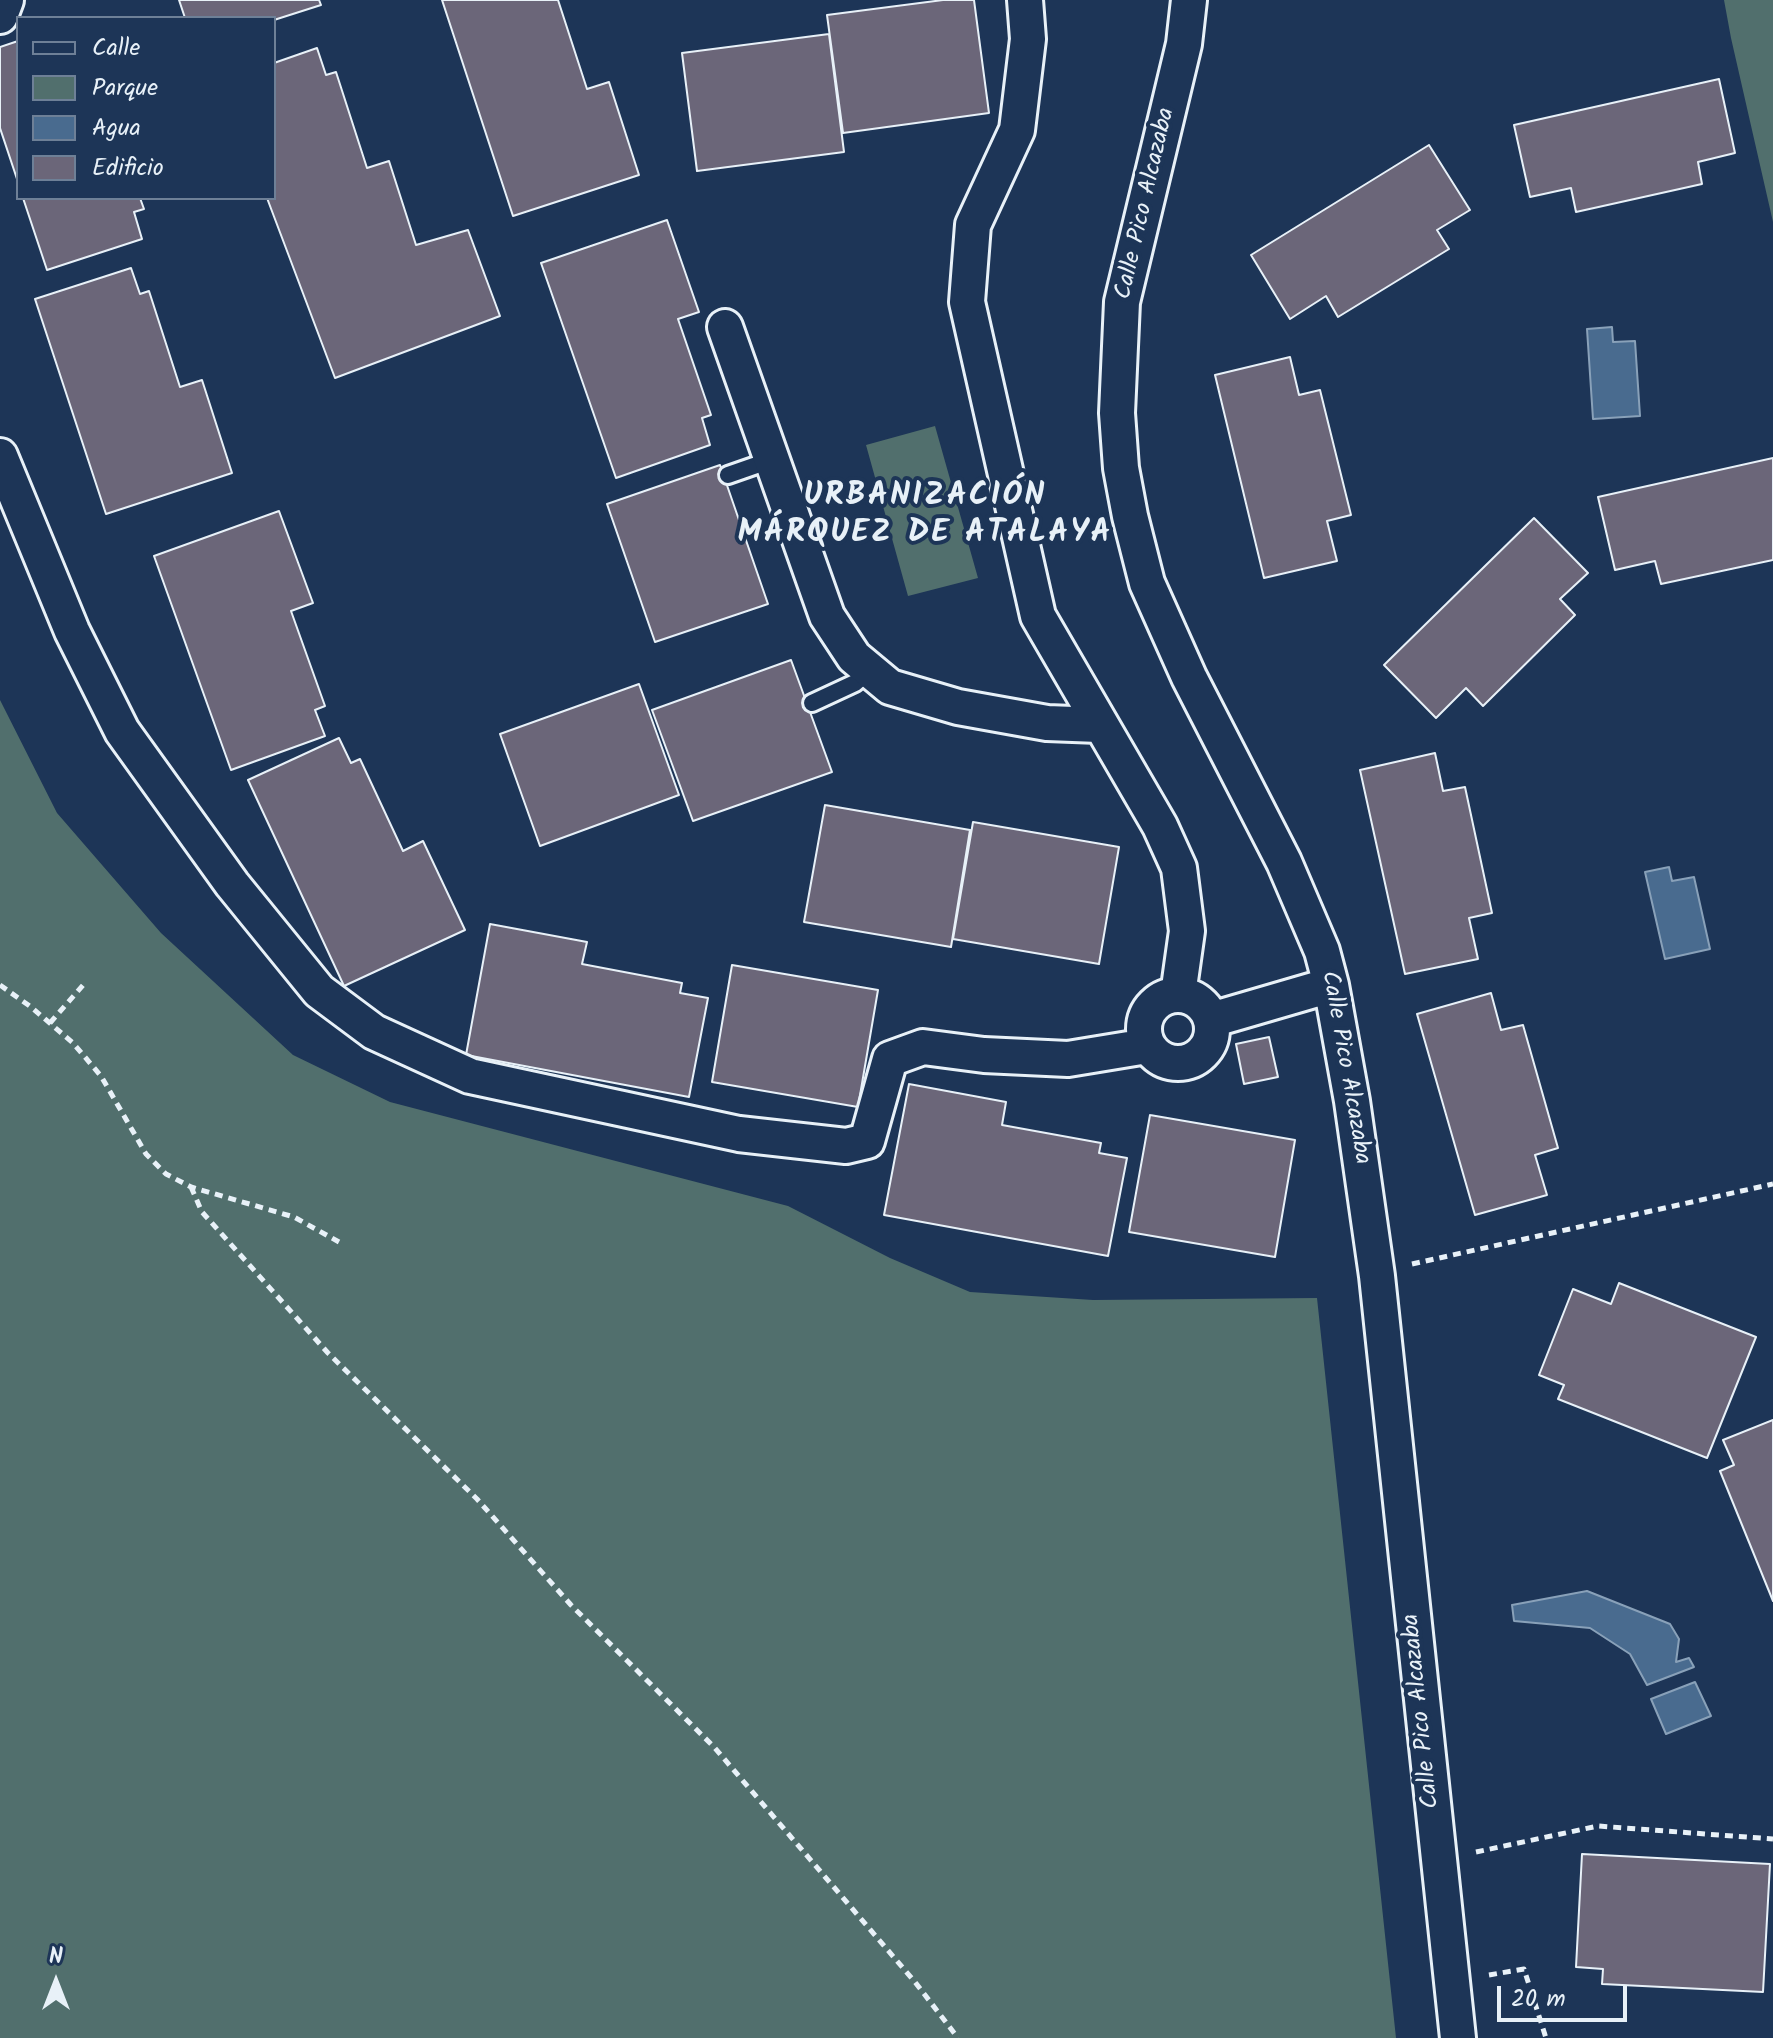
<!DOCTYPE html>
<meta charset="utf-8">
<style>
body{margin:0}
#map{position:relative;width:1773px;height:2038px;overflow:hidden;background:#1d3557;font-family:Kalam,sans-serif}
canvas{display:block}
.legend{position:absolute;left:16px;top:16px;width:260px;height:184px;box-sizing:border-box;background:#1d3557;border:2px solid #6e8097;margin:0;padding:10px 14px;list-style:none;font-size:24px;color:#e8f1f8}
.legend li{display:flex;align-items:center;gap:16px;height:40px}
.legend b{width:40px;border:2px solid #6e8097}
.north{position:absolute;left:16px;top:1942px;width:80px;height:80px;-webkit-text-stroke:6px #1d3557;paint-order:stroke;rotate:0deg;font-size:22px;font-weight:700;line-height:32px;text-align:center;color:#e8f1f8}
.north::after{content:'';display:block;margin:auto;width:28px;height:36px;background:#e8f1f8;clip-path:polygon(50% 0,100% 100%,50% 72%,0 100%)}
.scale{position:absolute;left:1497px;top:1986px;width:130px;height:36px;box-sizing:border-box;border:4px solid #e8f1f8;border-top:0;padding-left:10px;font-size:24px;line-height:28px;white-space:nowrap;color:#e8f1f8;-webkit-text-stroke:6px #1d3557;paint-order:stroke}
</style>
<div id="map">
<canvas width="1773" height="2038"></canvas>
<ul class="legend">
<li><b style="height:10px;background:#1d3557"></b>Calle</li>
<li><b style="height:22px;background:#516f6d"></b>Parque</li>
<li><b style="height:22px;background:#496b8f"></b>Agua</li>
<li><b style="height:22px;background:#6b6679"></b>Edificio</li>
</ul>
<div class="north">N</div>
<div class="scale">20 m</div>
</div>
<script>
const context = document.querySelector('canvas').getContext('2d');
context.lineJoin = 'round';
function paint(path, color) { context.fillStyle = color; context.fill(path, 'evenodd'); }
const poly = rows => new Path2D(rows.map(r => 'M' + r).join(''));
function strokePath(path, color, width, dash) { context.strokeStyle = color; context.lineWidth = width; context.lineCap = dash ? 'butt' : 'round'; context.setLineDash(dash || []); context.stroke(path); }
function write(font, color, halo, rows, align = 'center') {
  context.font = font + ' Kalam,sans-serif'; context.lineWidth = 8; context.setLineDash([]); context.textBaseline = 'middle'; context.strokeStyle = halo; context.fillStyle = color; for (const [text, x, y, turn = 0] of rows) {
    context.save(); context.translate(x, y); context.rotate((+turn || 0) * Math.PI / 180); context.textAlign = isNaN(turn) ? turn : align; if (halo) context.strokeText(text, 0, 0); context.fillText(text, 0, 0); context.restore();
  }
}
paint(poly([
 [1724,0,1773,0,1773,222,1731,38],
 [935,426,978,578,908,596,866,445],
 [0,700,57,813,161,933,293,1055,390,1102,788,1206,890,1258,970,1292,1093,1300,1317,1298,1396,2038,0,2038]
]), '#516f6d');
const water = poly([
 [1612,327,1613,342,1635,341,1640,416,1593,419,1587,329,1612,327],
 [1669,867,1672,881,1694,877,1710,949,1665,959,1645,872,1669,867],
 [1587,1591,1670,1624,1679,1639,1676,1662,1689,1658,1694,1667,1647,1685,1630,1654,1590,1628,1514,1621,1512,1605,1587,1591],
 [1695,1682,1711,1716,1666,1734,1651,1699,1695,1682]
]);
paint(water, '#496b8f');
strokePath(water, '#89a1b9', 2);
const building = poly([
 [179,0,319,0,321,5,274,20,185,18,179,0],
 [442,0,558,0,587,89,609,82,639,175,513,216,442,0],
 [943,0,974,0,989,113,843,133,827,15,943,0],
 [829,34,844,152,697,171,682,53,829,34],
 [18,41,18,182,0,128,0,47,18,41],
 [317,48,326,75,336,72,367,168,389,161,416,245,468,230,500,316,335,378,267,198,274,198,274,63,317,48],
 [1719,79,1735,153,1698,162,1702,184,1576,212,1571,188,1530,197,1514,125,1719,79],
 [1429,145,1470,210,1437,230,1449,249,1338,317,1326,296,1290,319,1251,255,1429,145],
 [23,198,140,198,144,209,134,212,142,239,47,270,23,198],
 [667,220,699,312,678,319,711,415,702,418,710,445,616,478,541,263,667,220],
 [131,268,140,294,149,291,180,387,202,380,232,473,106,514,35,299,131,268],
 [1290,357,1299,395,1320,390,1351,515,1327,521,1337,561,1264,578,1215,375,1290,357],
 [1773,458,1773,560,1661,584,1655,561,1615,570,1598,497,1773,458],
 [720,465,768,604,655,642,607,504,720,465],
 [279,511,313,603,291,611,325,706,315,710,325,736,231,770,154,556,279,511],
 [1534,518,1588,573,1560,599,1575,615,1483,706,1466,688,1436,718,1384,665,1534,518],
 [791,660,832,772,693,821,652,710,791,660],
 [639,684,679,795,540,846,500,734,639,684],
 [339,738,351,763,360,759,403,851,423,841,465,930,344,986,248,780,339,738],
 [1435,753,1443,791,1465,787,1492,913,1469,918,1478,959,1405,974,1360,770,1435,753],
 [825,805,970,830,951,947,804,922,825,805],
 [973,822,1119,847,1099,964,953,939,973,822],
 [490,924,587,942,582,964,682,983,680,993,708,998,689,1097,466,1055,490,924],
 [732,965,878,990,858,1107,712,1082,732,965],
 [1491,993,1501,1030,1523,1025,1558,1148,1535,1155,1547,1195,1475,1215,1417,1014,1491,993],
 [1269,1037,1278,1077,1244,1084,1236,1044,1269,1037],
 [909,1084,1006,1102,1002,1125,1101,1143,1099,1153,1127,1158,1108,1256,884,1215,909,1084],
 [1150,1115,1295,1140,1275,1257,1129,1232,1150,1115],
 [1619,1283,1756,1337,1707,1458,1558,1399,1564,1385,1539,1375,1573,1289,1611,1304,1619,1283],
 [1773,1420,1773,1601,1720,1471,1734,1465,1723,1440,1773,1420],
 [1582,1854,1770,1864,1763,1992,1602,1984,1603,1969,1576,1967,1582,1854]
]);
paint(building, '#6b6679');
strokePath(building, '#e8f1f8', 2);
const service = poly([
 [728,475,771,460],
 [812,703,855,683,870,670]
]);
const minor = poly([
 [1025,0,1028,39,1017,130,973,225,967,302,1038,616,1160,826,1179,868,1187,931,1178,995],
 [1189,0,1184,44,1122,302,1117,413,1121,468,1130,516,1147,583,1189,677,1284,862,1322,951,1331,985,1352,1101,1377,1276,1458,2038],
 [0,16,6,0],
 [725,327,827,616,854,657,890,687,958,707,1047,723,1099,725],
 [0,456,72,631,122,731,232,884,319,991,374,1032,470,1076,739,1134,846,1146,867,1141,890,1059,923,1047,984,1055,1068,1059,1147,1046],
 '1144 1029a34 34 0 1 1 68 0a34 34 0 1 1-68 0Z',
 [1211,1020,1331,985]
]);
strokePath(service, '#e8f1f8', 22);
strokePath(minor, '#e8f1f8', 40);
strokePath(poly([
 [0,985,31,1007,73,1043,101,1076,146,1154,166,1174,191,1187,294,1217,339,1242],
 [50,1023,84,984],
 [191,1187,202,1212,328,1353,477,1499,571,1605,714,1747,915,1982,958,2038],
 [1412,1264,1773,1184],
 [1476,1852,1598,1826,1773,1839],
 [1489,1975,1524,1969,1546,2038]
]), '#e8f1f8', 5, [8, 6]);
strokePath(service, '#1d3557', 16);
strokePath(minor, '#1d3557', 34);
write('24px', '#e8f1f8', '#1d3557', [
 ["Calle Pico Alcazaba",1147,204,-77],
 ["Calle Pico Alcazaba",1344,1068,80],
 ["Calle Pico Alcazaba",1423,1711,-96]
]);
context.letterSpacing = '2px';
write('bold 32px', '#e8f1f8', '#1d3557', [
 ["URBANIZACIÓN",925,499],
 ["MÁRQUEZ DE ATALAYA",925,536]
]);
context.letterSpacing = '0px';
</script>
